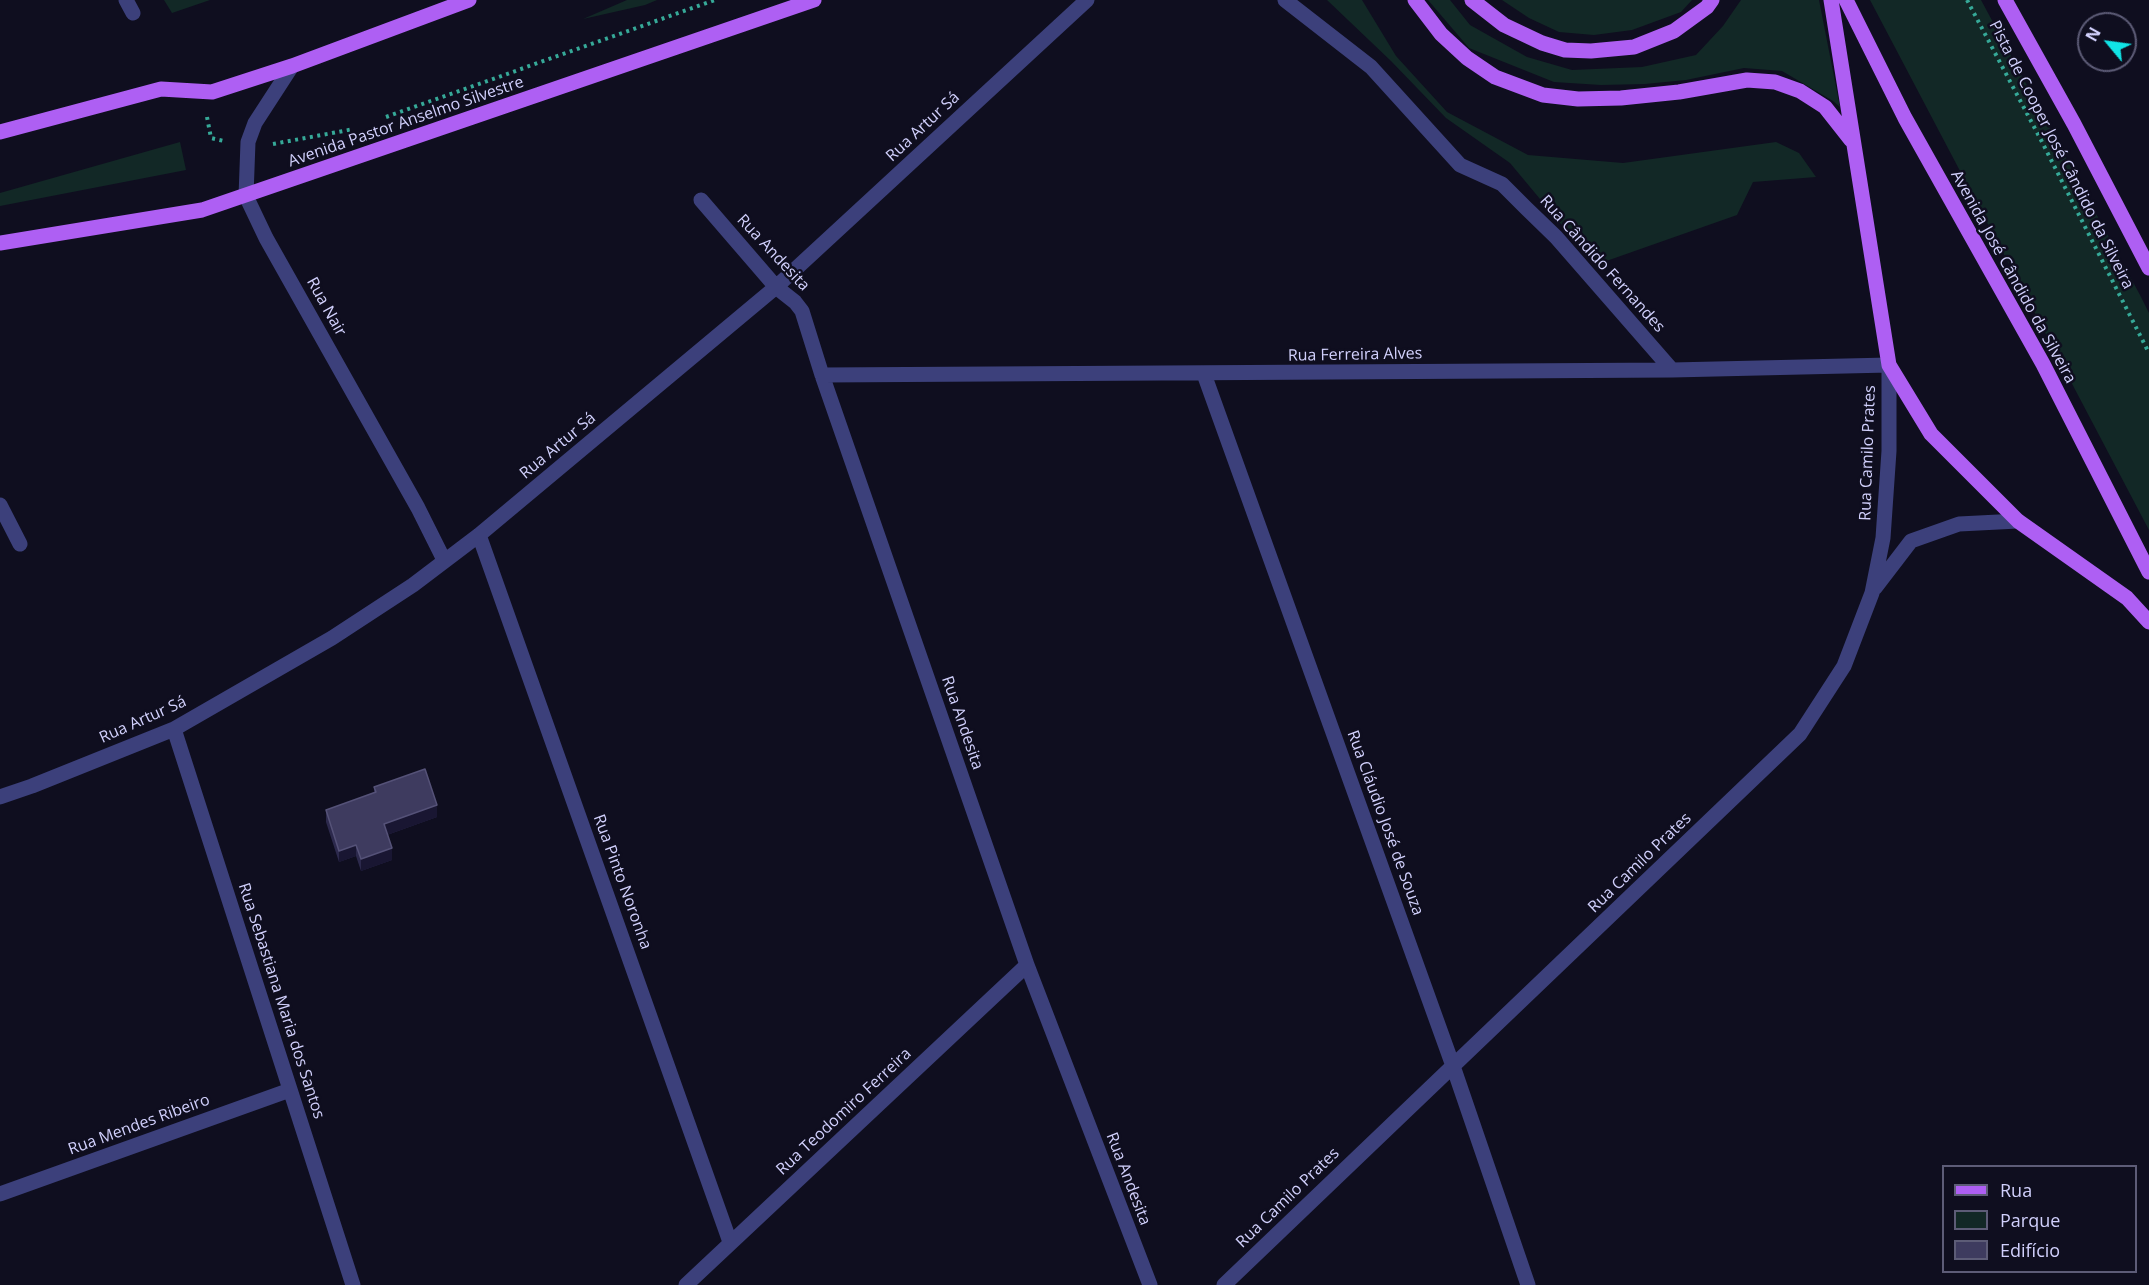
<!DOCTYPE html>
<meta charset="utf-8">
<style>
body{margin:0}
#map{position:relative;width:2149px;height:1285px;overflow:hidden;background:#0f0e1f;font-family:"Open Sans",sans-serif}
canvas{display:block}
.legend{position:absolute;left:1942px;top:1165px;width:195px;height:108px;box-sizing:border-box;background:#0f0e1f;border:2px solid #5d5c77;margin:0;padding:8px 10px;list-style:none;font-size:18px;color:#d1d0fc}
.legend li{display:flex;align-items:center;gap:12px;height:30px}
.legend b{width:30px;border:2px solid #5d5c77}
.north{position:absolute;left:2077px;top:12px;width:60px;height:60px;box-sizing:border-box;background:#0f0e1f;border:2px solid #5d5c77;border-radius:50%;rotate:299deg;font-size:16px;font-weight:700;line-height:24px;text-align:center;color:#d1d0fc}
.north::after{content:'';display:block;margin:auto;width:21px;height:27px;background:#11e4e6;clip-path:polygon(50% 0,100% 100%,50% 72%,0 100%)}
</style>
<div id="map">
<canvas width="2149" height="1285"></canvas>
<ul class="legend">
<li><b style="height:8px;background:#ae5ff3"></b>Rua</li>
<li><b style="height:16px;background:#122826"></b>Parque</li>
<li><b style="height:16px;background:#3e3b5f"></b>Edifício</li>
</ul>
<div class="north">N</div>
</div>
<script>
const context = document.querySelector('canvas').getContext('2d');
context.lineJoin = 'round';
function paint(path, color) { context.fillStyle = color; context.fill(path, 'evenodd'); }
const poly = rows => new Path2D(rows.map(r => 'M' + r).join(''));
function strokePath(path, color, width, dash) { context.strokeStyle = color; context.lineWidth = width; context.lineCap = dash ? 'butt' : 'round'; context.setLineDash(dash || []); context.stroke(path); }
function write(font, color, halo, rows, align = 'center') {
  context.font = font + ' "Open Sans",sans-serif'; context.lineWidth = 5; context.setLineDash([]); context.textBaseline = 'middle'; context.strokeStyle = halo; context.fillStyle = color; for (const [text, x, y, turn = 0] of rows) {
    context.save(); context.translate(x, y); context.rotate((+turn || 0) * Math.PI / 180); context.textAlign = isNaN(turn) ? turn : align; if (halo) context.strokeText(text, 0, 0); context.fillText(text, 0, 0); context.restore();
  }
}
paint(poly([
 [164,0,210,0,172,13],
 [627,0,657,0,645,5,583,19],
 [1327,0,1362,0,1396,56,1447,112,1528,155,1623,163,1776,142,1799,153,1816,177,1753,182,1737,215,1595,265,1510,163,1446,118,1391,61],
 [1428,0,1450,0,1470,25,1527,57,1572,70,1642,67,1696,55,1723,26,1741,0,1819,0,1840,107,1833,101,1782,71,1744,68,1686,80,1645,84,1601,85,1554,82,1469,48],
 [1502,0,1692,0,1681,12,1632,30,1594,35,1559,32,1529,18],
 [1870,0,1981,0,2140,295,2149,313,2149,530],
 [180,142,186,170,0,206,0,193]
]), '#122826');
strokePath(poly([
 [1967,0,2041,140,2149,353],
 [207,117,211,138,224,141],
 [386,117,715,0],
 [273,144,354,129]
]), '#36a998', 4, [3, 4.5]);
strokePath(poly([
 [126,0,133,13],
 [1285,0,1371,67,1460,165,1502,184,1526,208,1556,237,1672,370],
 [292,66,255,123,248,142,246,196,266,238,418,508,444,560],
 [701,200,776,287,795,302,802,311,822,375,1027,965,1150,1285],
 [1204,374,1453,1066,1528,1285],
 [822,375,1672,370,1889,365,1889,451,1883,538,1872,593,1844,666,1800,734,1224,1285],
 [0,505,20,544],
 [479,535,730,1242],
 [1875,588,1911,541,1959,524,2018,521],
 [174,729,353,1285],
 [0,797,32,786,174,729,332,638,413,585,479,535,776,287,1087,0],
 [0,1194,290,1090],
 [686,1285,1027,965]
]), '#3c407b', 15);
strokePath(poly([
 [1415,0,1441,34,1467,58,1495,77,1543,95,1578,99,1621,98,1679,92,1747,80,1775,82,1800,91,1825,107,1851,140],
 [1472,0,1504,25,1542,43,1565,50,1591,51,1634,47,1674,31,1707,7,1712,0],
 [1831,0,1889,365,1931,434,2018,521,2127,598,2149,622],
 [1846,0,1905,118,2043,364,2149,572],
 [2005,0,2074,124,2149,268],
 [0,132,161,89,212,92,292,66,469,0],
 [0,243,202,210,814,0]
]), '#ae5ff3', 15);
paint(poly([
 [374,787,437,817,387,835,392,860,361,871,356,856,339,862,326,822,326,810,374,793]
]), '#2c294c');
paint(poly([
 [437,805,437,817,384,836,384,824],
 [356,845,356,856,339,862,339,851],
 [392,848,392,860,361,871,361,859]
]), '#191632');
const building = poly([
 [425,769,437,805,384,824,392,848,361,859,356,845,339,851,326,810,376,792,374,787,425,769]
]);
paint(building, '#3e3b5f');
strokePath(building, '#555278', 1.5);
write('16px', '#d1d0fc', '#0f0e1f', [
 ["Avenida Pastor Anselmo Silvestre",406,122,-19],
 ["Rua Artur Sá",923,127,-43],
 ["Pista de Cooper José Cândido da Silveira",2061,155,63],
 ["Rua Andesita",773,253,47],
 ["Rua Cândido Fernandes",1602,264,48],
 ["Avenida José Cândido da Silveira",2013,277,61],
 ["Rua Nair",326,307,61],
 ["Rua Ferreira Alves",1355,355,-1],
 ["Rua Artur Sá",558,446,-40],
 ["Rua Camilo Prates",1868,453,-88],
 ["Rua Artur Sá",143,720,-24],
 ["Rua Andesita",962,723,71],
 ["Rua Cláudio José de Souza",1385,823,70],
 ["Rua Camilo Prates",1640,863,-44],
 ["Rua Pinto Noronha",622,882,70],
 ["Rua Sebastiana Maria dos Santos",281,1001,72],
 ["Rua Teodomiro Ferreira",844,1112,-43],
 ["Rua Mendes Ribeiro",139,1125,-20],
 ["Rua Andesita",1128,1179,69],
 ["Rua Camilo Prates",1288,1198,-44]
]);
</script>
